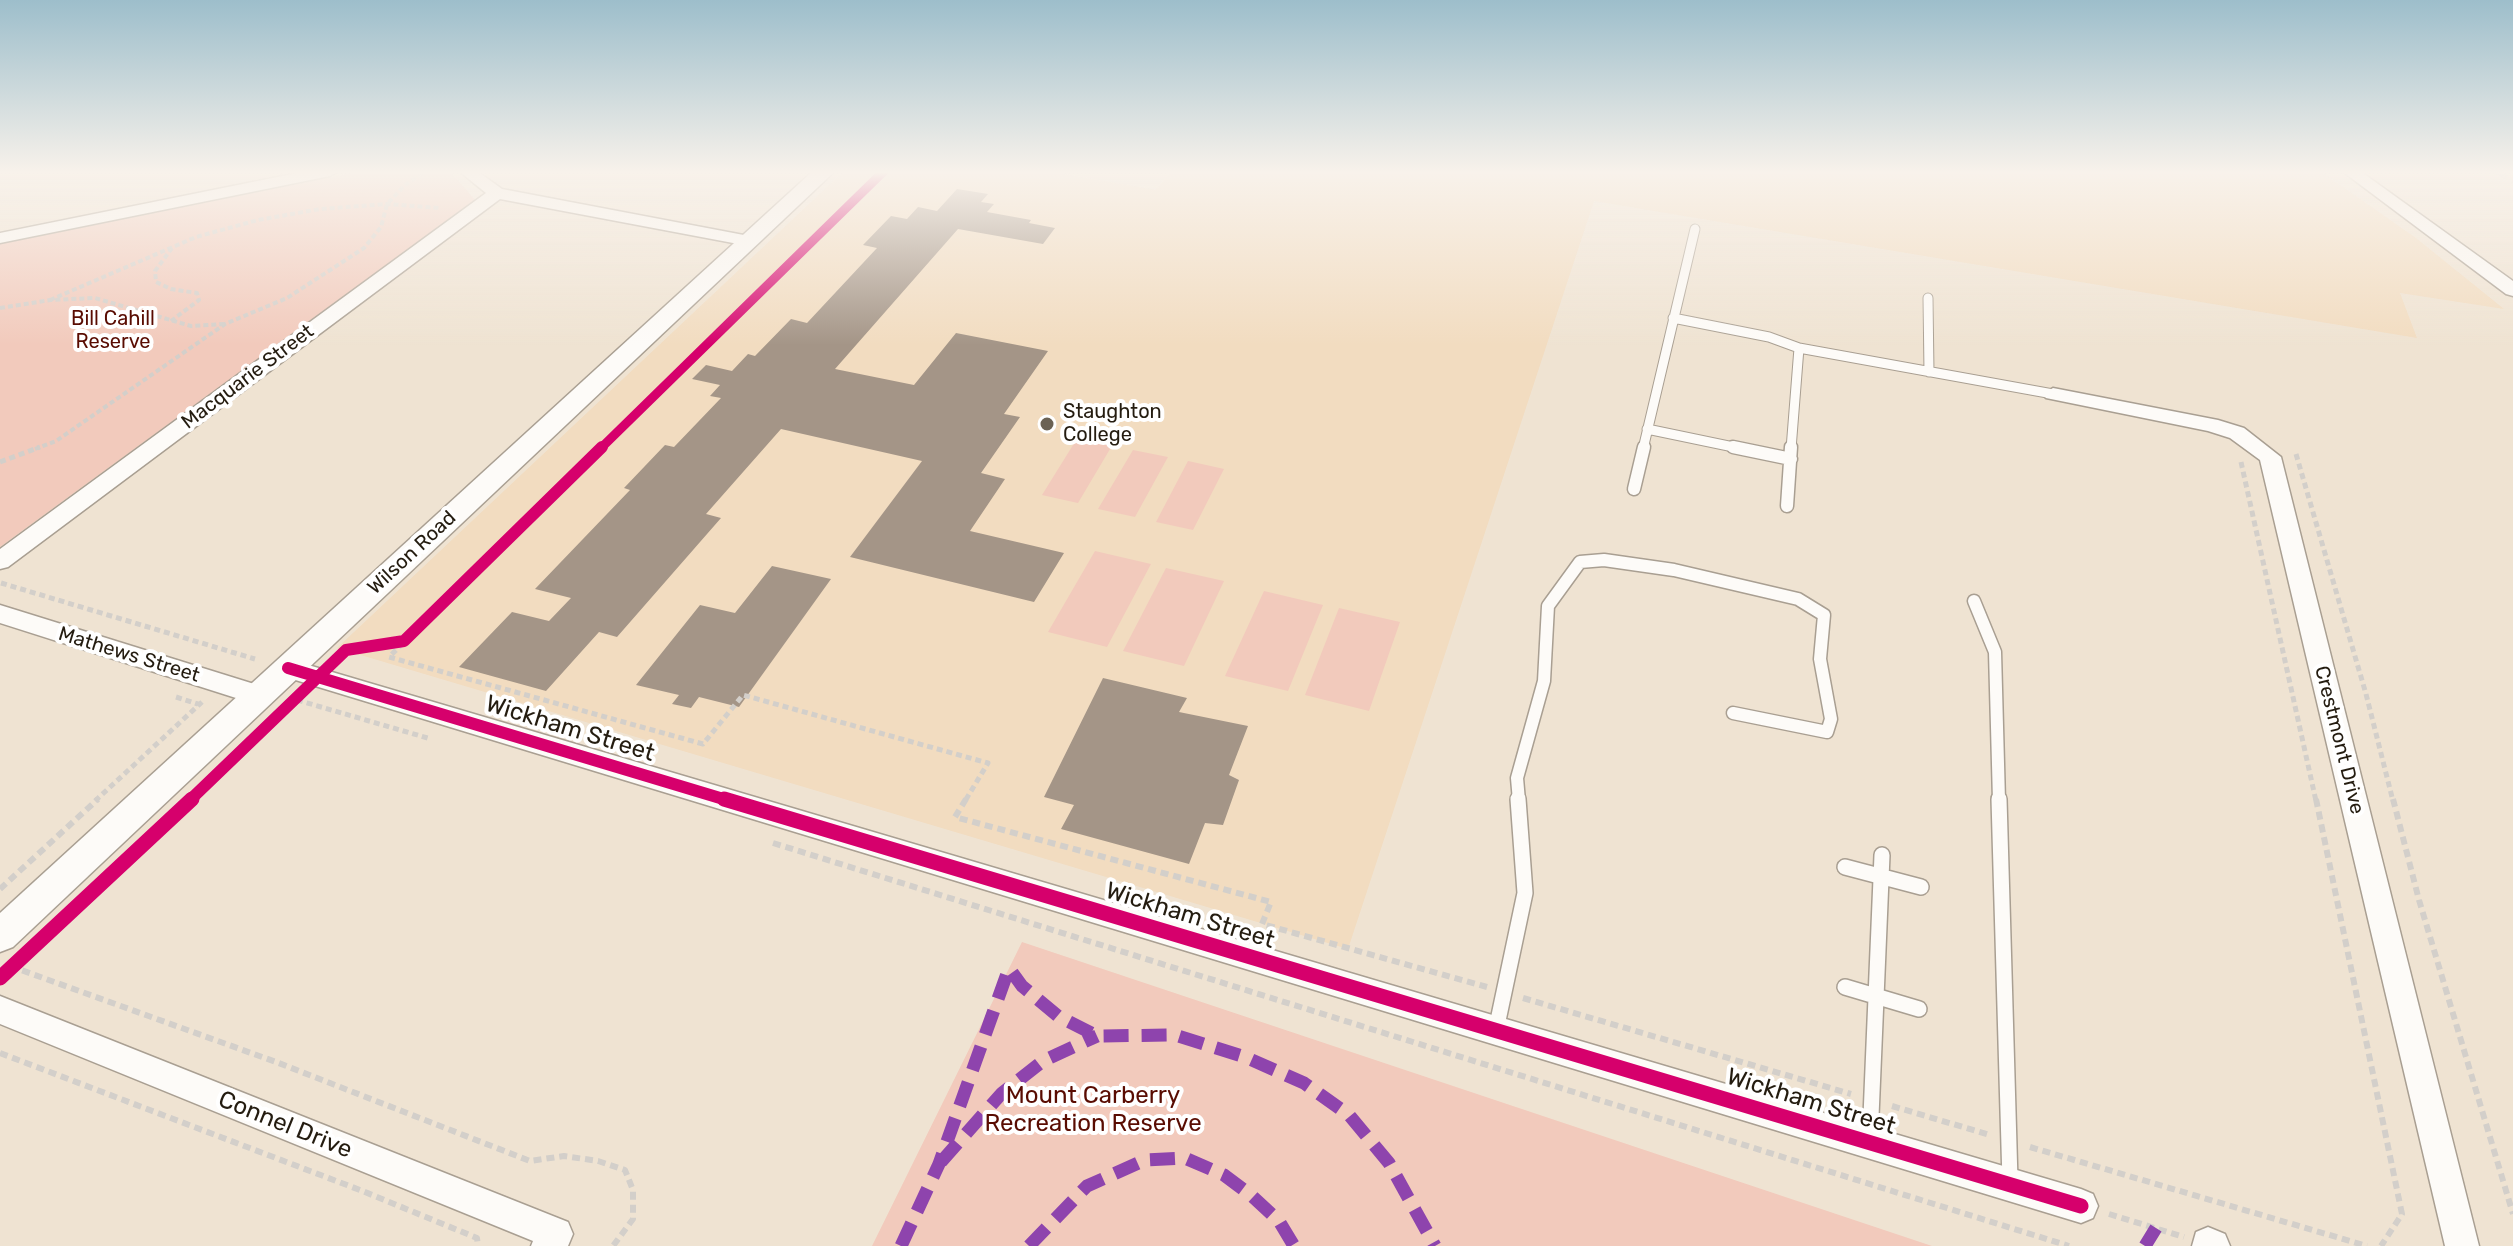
<!DOCTYPE html>
<style>
body{margin:0}
canvas{display:block;background:#efe3d2}
</style>
<canvas width="2513" height="1246"></canvas>
<script>
const context = document.querySelector('canvas').getContext('2d');
context.lineJoin = 'round';
function paint(path, color) { context.fillStyle = color; context.fill(path, 'evenodd'); }
const poly = rows => new Path2D(rows.map(r => 'M' + r).join(''));
function strokePath(path, color, width, dash) { context.strokeStyle = color; context.lineWidth = width; context.lineCap = dash ? 'butt' : 'round'; context.setLineDash(dash || []); context.stroke(path); }
function write(font, color, halo, rows, align = 'center') {
  context.font = font + ' Rubik,sans-serif'; context.lineWidth = 8; context.setLineDash([]); context.textBaseline = 'middle'; context.strokeStyle = halo; context.fillStyle = color; for (const [text, x, y, turn = 0] of rows) {
    context.save(); context.translate(x, y); context.rotate((+turn || 0) * Math.PI / 180); context.textAlign = isNaN(turn) ? turn : align; if (halo) context.strokeText(text, 0, 0); context.fillText(text, 0, 0); context.restore();
  }
}
paint(poly([
 [844,171,1047,171,1156,190,1171,171,2320,171,2416,238,2504,309,2400,293,2417,338,1594,201,1348,949,337,648]
]), '#f2dcc0');
paint(poly([
 [361,171,450,171,475,200,0,547,0,244],
 [1078,437,1113,444,1078,503,1042,495],
 [1133,450,1168,457,1135,517,1098,509],
 [1188,461,1224,469,1193,530,1156,522],
 [1095,551,1151,564,1107,647,1048,632],
 [1166,568,1224,581,1184,666,1123,651],
 [1264,591,1323,605,1288,691,1225,676],
 [1339,608,1400,622,1369,711,1305,695],
 [1022,942,1932,1246,872,1246]
]), '#f2cabc');
paint(poly([
 [957,189,988,194,981,202,994,204,987,212,1031,220,1029,223,1055,228,1043,244,958,229,835,369,914,385,956,333,1048,351,1004,414,1020,417,981,473,1005,479,970,531,1064,553,1034,602,850,557,922,461,781,429,706,514,721,518,617,637,599,632,546,691,459,667,512,612,549,621,571,598,535,589,630,490,624,488,665,445,674,447,721,398,710,396,720,385,692,379,706,365,732,371,748,354,755,356,791,319,807,323,877,248,863,245,891,216,907,219,918,207,937,211],
 [772,566,831,579,739,707,699,697,691,708,672,704,679,695,636,685,700,605,735,613],
 [1103,678,1187,698,1179,712,1248,726,1229,775,1239,780,1223,825,1205,823,1189,864,1061,829,1074,805,1044,797]
]), '#a49587');
const serviceFar2 = poly([
 [1928,298,1929,372],
 [1673,318,1769,337,1799,348,2053,394],
 [1647,429,1743,449],
 [1643,449,1695,229],
 [1791,449,1799,348]
]);
const serviceFar1 = poly([
 [1733,447,1791,459],
 [1634,489,1644,447],
 [1787,506,1791,447],
 [1974,601,1995,652,1999,801],
 [1519,801,1517,778,1544,681,1548,606,1580,562,1604,560,1674,570,1798,599,1824,615,1820,659,1831,719,1827,732,1733,713]
]);
const service = poly([
 [1999,799,2010,1181],
 [1845,867,1921,887],
 [1845,987,1919,1009],
 [1496,1030,1525,893,1518,799],
 [1870,1140,1882,855]
]);
const minor = poly([
 [307,171,338,171,330,176,0,243,0,233,307,171],
 [459,171,477,171,502,189,749,236,758,241,749,246,500,199,8,567,0,569,0,549,486,193,459,171],
 [2342,171,2360,171,2513,281,2513,296,2506,294,2342,171],
 [2053,388,2218,420,2244,428,2281,457,2479,1246,2445,1246,2260,460,2230,438,2208,431,2046,398,2043,394,2053,388],
 [0,605,267,688,271,695,267,702,258,705,0,623,0,605],
 [288,659,2081,1189,2093,1194,2098,1206,2093,1218,2081,1223,279,675,276,668,279,661,288,659],
 [0,996,568,1222,573,1234,568,1246,531,1246,533,1241,0,1024,0,996],
 [2208,1227,2225,1234,2230,1246,2192,1246,2196,1232,2208,1227]
]);
const tertiary = poly([
 [813,171,835,171,13,947,0,952,0,913,813,171]
]);
strokePath(serviceFar2, '#a99f92', 11);
strokePath(serviceFar1, '#a99f92', 15);
strokePath(service, '#a99f92', 18);
strokePath(minor, '#a99f92', 3);
strokePath(tertiary, '#a99f92', 3);
strokePath(poly([
 [50,300,196,237,258,220,320,209,387,204,440,208],
 [0,308,50,300,95,298,191,326,224,324],
 [171,321,199,300,197,293,171,289,156,282,155,271,172,248],
 [35,449,56,441,225,324,287,298,364,248,381,227,387,204,405,185,426,171],
 [601,449,884,171]
]), '#d3cfca', 4, [5, 3]);
strokePath(poly([
 [603,447,389,657,703,744,743,695,988,763,965,801],
 [2296,454,2366,694,2393,801],
 [0,462,40,447],
 [2241,462,2316,801],
 [1,583,255,659],
 [346,650,403,642],
 [176,697,198,704],
 [297,700,431,739],
 [95,801,202,702]
]), '#d3cfca', 5, [6, 4]);
strokePath(poly([
 [966,799,955,817,1271,902,1262,924,1487,987],
 [2316,799,2402,1214,2381,1246],
 [2393,799,2419,900,2513,1214],
 [773,843,2069,1246],
 [0,889,98,799],
 [10,966,276,1062,530,1161,564,1156,598,1161,625,1170,633,1190,633,1219,613,1246],
 [0,978,13,964],
 [1523,998,1851,1094],
 [0,1053,360,1190,477,1238,478,1246],
 [1892,1106,1990,1135],
 [2030,1147,2367,1246],
 [2109,1214,2184,1237]
]), '#d3cfca', 6, [8, 5]);
strokePath(serviceFar2, '#fdfbf8', 9);
strokePath(serviceFar1, '#fdfbf8', 12);
strokePath(service, '#fdfbf8', 15);
paint(minor, '#fdfbf8');
paint(tertiary, '#fdfbf8');
strokePath(poly([
 [2496,171,2513,182]
]), '#d0ccc8', 5, [13, 6]);
strokePath(poly([
 [941,1162,1002,1093,1043,1061,1097,1036],
 [901,1246,939,1164,1009,968,1022,986,1058,1016,1097,1036,1175,1035,1245,1057,1304,1083,1349,1115,1389,1163,1435,1246],
 [1029,1246,1087,1186,1145,1160,1185,1158,1224,1175,1252,1196,1279,1221,1294,1246],
 [2145,1246,2156,1228]
]), '#8e44ad', 13, [25, 13]);
strokePath(poly([
 [600,449,884,171]
]), '#d6006c', 9);
strokePath(poly([
 [288,668,730,801],
 [189,801,346,650,404,641,602,447]
]), '#d6006c', 12);
strokePath(poly([
 [724,799,2081,1206],
 [0,978,192,799]
]), '#d6006c', 15);
const sky = context.createLinearGradient(0, 0, 0, 345);
sky.addColorStop(0, '#9dbecb');
sky.addColorStop(0.5, '#f8f2eb');
sky.addColorStop(1, '#f8f2eb00');
context.fillStyle = sky;
context.fillRect(0, 0, 2513, 345);
for (const [x, y, r, color] of [
 [1047,424,8,"#6b6254"]
]) { const dot = new Path2D(); dot.arc(x, y, r, 0, 2 * Math.PI); context.fillStyle = color; context.fill(dot); strokePath(dot, '#fff', 3); }
write('20px', '#590c02', '#fff', [
 ["Bill Cahill",113,319],
 ["Reserve",113,342]
]);
write('20px', '#241c10', '#fff', [
 ["Macquarie Street",248,377,-37],
 ["Wilson Road",412,553,-43],
 ["Mathews Street",129,655,17],
 ["Crestmont Drive",2339,740,76]
]);
write('20px', '#241c10', '#fff', [
 ["Staughton",1063,412],
 ["College",1063,435]
], 'left');
write('24px', '#241c10', '#fff', [
 ["Wickham Street",570,729,17],
 ["Wickham Street",1190,916,17],
 ["Wickham Street",1811,1102,17],
 ["Connel Drive",285,1125,22]
]);
write('24px', '#590c02', '#fff', [
 ["Mount Carberry",1093,1096],
 ["Recreation Reserve",1093,1124]
]);
</script>
